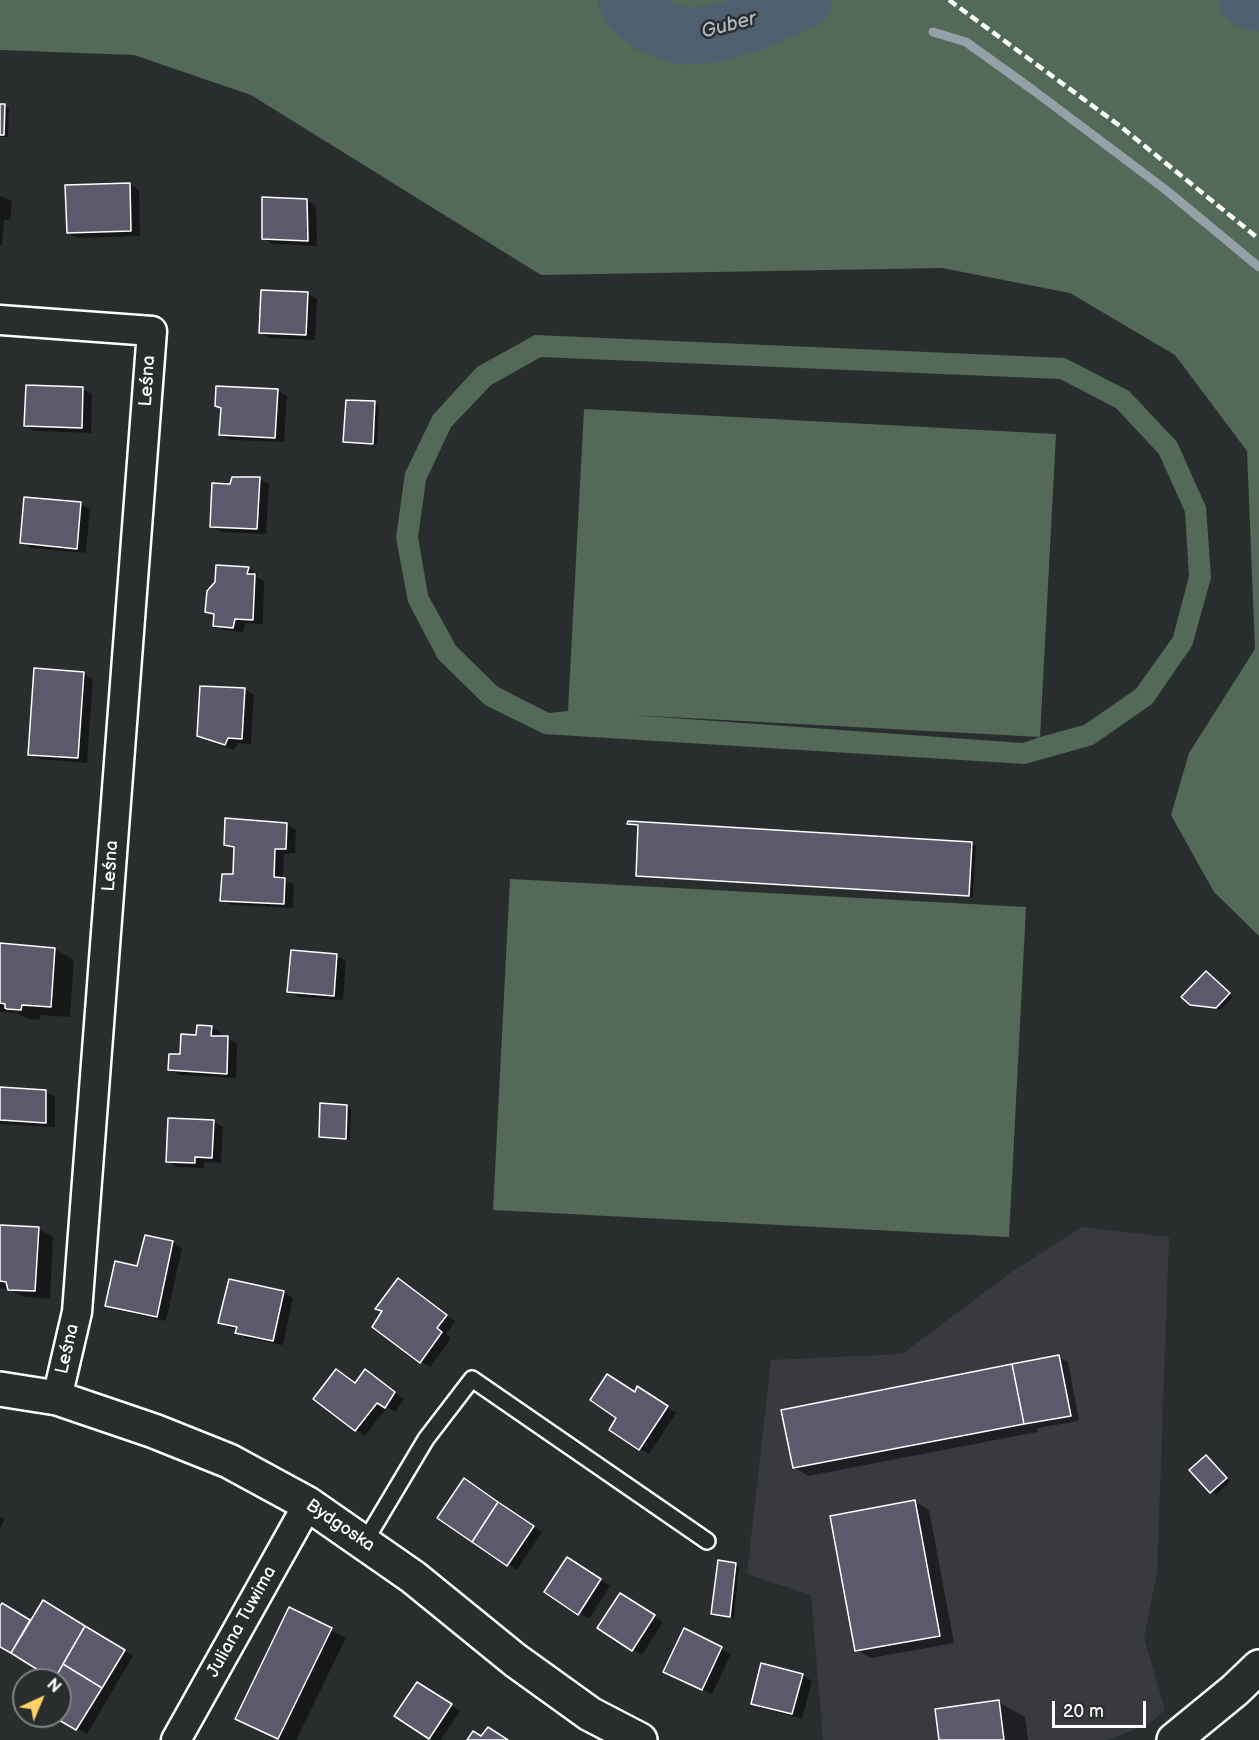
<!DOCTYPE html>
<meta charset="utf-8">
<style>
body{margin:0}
#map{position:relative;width:1259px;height:1740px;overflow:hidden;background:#2a2d2e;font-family:"Balsamiq Sans",sans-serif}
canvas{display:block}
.north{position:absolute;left:12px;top:1668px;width:60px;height:60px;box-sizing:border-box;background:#2a2d2e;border:2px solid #7f8182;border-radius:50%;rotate:44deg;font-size:16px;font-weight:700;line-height:24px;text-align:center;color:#fff}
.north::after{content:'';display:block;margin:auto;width:21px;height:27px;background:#ffd166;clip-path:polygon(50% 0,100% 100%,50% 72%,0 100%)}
.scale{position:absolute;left:1052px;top:1701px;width:94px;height:27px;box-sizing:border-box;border:3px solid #fff;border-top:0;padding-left:8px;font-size:18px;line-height:21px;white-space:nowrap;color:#fff;-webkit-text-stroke:4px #2a2d2e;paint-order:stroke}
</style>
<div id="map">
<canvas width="1259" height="1740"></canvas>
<div class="north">N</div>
<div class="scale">20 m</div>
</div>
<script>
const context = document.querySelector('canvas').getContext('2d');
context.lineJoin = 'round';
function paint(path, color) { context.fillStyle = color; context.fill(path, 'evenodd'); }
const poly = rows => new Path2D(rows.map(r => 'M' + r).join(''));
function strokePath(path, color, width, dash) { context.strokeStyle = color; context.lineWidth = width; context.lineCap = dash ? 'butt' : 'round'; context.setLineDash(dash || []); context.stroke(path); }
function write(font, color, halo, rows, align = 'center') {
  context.font = font + ' "Balsamiq Sans",sans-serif'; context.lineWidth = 5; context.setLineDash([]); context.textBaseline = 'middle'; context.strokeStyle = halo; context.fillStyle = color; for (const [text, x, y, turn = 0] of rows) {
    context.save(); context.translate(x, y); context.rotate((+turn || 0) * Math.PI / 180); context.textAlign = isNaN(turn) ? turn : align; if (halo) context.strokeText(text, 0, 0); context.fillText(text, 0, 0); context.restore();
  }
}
paint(poly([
 [1082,1227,1169,1237,1157,1572,1144,1638,1165,1710,1149,1724,1107,1740,823,1740,811,1595,747,1574,771,1360,902,1354,1010,1273]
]), '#393a40');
paint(poly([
 [0,0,1259,0,1259,936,1214,892,1171,815,1189,753,1255,649,1247,451,1175,355,1070,293,942,268,541,275,251,95,134,55,0,50],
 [535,335,1065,358,1129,391,1177,442,1206,507,1211,578,1192,646,1152,704,1093,745,1025,764,544,734,485,705,438,659,408,602,396,538,405,473,433,415,477,367],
 [541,357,1060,379,1116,408,1159,454,1185,512,1189,576,1173,637,1136,689,1084,725,1040,737,1056,434,584,409,568,711,549,713,498,687,456,646,428,595,418,537,426,480,451,427,491,385],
 [631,715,1040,737,1023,743],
 [510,879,1026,907,1009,1237,493,1210]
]), '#526a57');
paint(poly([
 [0,106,9,108,8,137,0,137],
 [130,184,139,190,140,236,78,238,68,233],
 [0,196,12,201,10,220,4,220,2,245,0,245],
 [307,200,316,206,317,246,273,244,263,238],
 [307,293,317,299,315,340,270,338,260,332],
 [83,389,92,394,91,433,35,431,25,425],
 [277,390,287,396,284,442,230,440,220,434],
 [375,403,379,405,377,445,349,444,345,441],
 [259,479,269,484,266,534,221,532,212,526,231,486],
 [81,504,90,509,86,553,31,548,22,542],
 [248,568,257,574,257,577,264,581,263,624,245,623,243,632,224,630,214,625,216,616,207,611],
 [84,674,93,679,87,763,39,759,29,754],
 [245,689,254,695,251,744,238,743,234,750,208,741,198,735],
 [629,823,972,843,976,846,973,897,642,877,637,875,640,827,633,826],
 [287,824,296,830,295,853,284,854,283,879,294,885,293,908,231,905,222,900,234,876,235,850,225,844],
 [0,945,55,949,74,960,70,1017,40,1015,40,1020,28,1019,16,1013,0,1012],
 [337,956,346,961,343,1000,299,997,289,991],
 [1210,975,1233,997,1221,1009,1196,1007,1191,1004],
 [212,1027,221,1033,221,1038,227,1038,237,1043,236,1078,179,1075,169,1069,197,1036],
 [0,1088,46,1092,55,1097,55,1127,0,1124],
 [347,1106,351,1109,350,1140,325,1139,320,1136],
 [213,1121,223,1127,221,1163,204,1162,204,1168,177,1167,168,1161],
 [0,1227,39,1229,53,1237,50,1299,24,1297,9,1289,0,1288],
 [173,1242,182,1248,166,1321,116,1310,106,1305,138,1268],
 [399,1280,455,1321,446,1334,451,1338,430,1367,421,1362,383,1312,378,1309],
 [284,1292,293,1298,283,1345,246,1338,237,1332,238,1329,229,1328,220,1322],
 [1059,1357,1068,1362,1079,1421,1037,1428,1037,1432,808,1476,794,1467],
 [374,1376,404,1399,395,1412,387,1407,365,1436,315,1399],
 [636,1393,647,1393,676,1413,649,1454,611,1430],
 [1206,1457,1230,1481,1216,1495,1191,1470],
 [474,1486,542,1532,517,1570,508,1564],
 [915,1502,929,1510,954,1643,871,1658,857,1650],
 [0,1516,5,1519,0,1528],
 [577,1564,610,1586,589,1619,546,1591],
 [735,1564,739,1567,734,1618,717,1616,713,1613],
 [630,1600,663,1622,642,1655,632,1649],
 [43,1602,133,1656,87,1734,55,1716,60,1716,60,1680,56,1680,0,1645,0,1609,2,1605,31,1622],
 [289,1609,346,1638,296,1740,279,1740,251,1726],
 [685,1630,731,1654,712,1694,675,1676],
 [802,1675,812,1681,802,1719,762,1708,752,1703],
 [427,1689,460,1711,441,1740,433,1740,396,1716],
 [998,1702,1025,1717,1028,1740,941,1740]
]), '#0007');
strokePath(poly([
 [810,0,821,12],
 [933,32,966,42,1033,90,1166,190,1259,267]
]), '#95a0a9', 9);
strokePath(poly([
 [627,0,630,7,647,23,680,36,708,35,750,24,804,0],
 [1248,0,1259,3]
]), '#4e6070', 57);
const building = poly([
 [0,104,5,104,4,135,0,135,0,104],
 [130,183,131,231,67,233,65,185,130,183],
 [262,197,307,199,308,241,262,239,262,197],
 [261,290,308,292,306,335,259,333,261,290],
 [26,385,83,387,82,428,24,426,26,385],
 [216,386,278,389,275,438,219,435,221,408,215,406,216,386],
 [346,400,375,401,373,444,343,442,346,400],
 [232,477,260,477,257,529,210,527,212,483,230,484,232,477],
 [24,497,81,502,77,549,20,543,24,497],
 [216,565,249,567,247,574,255,574,253,620,235,619,233,628,213,626,214,614,205,612,207,591,215,582,216,565],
 [34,668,84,672,78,758,28,755,34,668],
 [200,686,245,688,242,739,228,738,225,745,197,736,200,686],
 [225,818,287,823,286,849,275,849,274,877,285,878,284,904,220,901,222,874,233,874,234,847,224,845,225,818],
 [628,821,972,842,969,896,636,876,638,825,627,824,628,821],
 [0,943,55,948,51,1007,22,1005,21,1010,7,1009,5,1008,5,1004,0,1003,0,943],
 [291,950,337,954,334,996,287,992,291,950],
 [1206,971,1230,993,1216,1008,1190,1005,1181,997,1206,971],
 [197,1025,212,1026,211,1036,228,1036,227,1074,168,1070,169,1054,180,1054,181,1034,196,1035,197,1025],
 [0,1087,46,1090,46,1123,0,1120,0,1087],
 [320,1103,347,1105,346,1139,319,1137,320,1103],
 [168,1118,214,1120,212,1158,195,1157,195,1163,166,1162,168,1118],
 [0,1225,39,1227,35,1291,8,1290,6,1282,0,1281,0,1225],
 [145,1235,173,1241,157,1317,105,1306,115,1261,137,1266,145,1235],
 [398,1278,447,1315,437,1328,442,1332,420,1363,372,1327,382,1311,375,1309,398,1278],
 [229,1279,284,1291,273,1341,235,1333,237,1327,218,1323,229,1279],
 [1059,1355,1071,1416,1024,1424,1012,1364,1059,1355],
 [1012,1364,1024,1424,793,1468,781,1410,1012,1364],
 [336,1369,355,1383,365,1369,395,1392,385,1408,377,1403,355,1431,313,1399,336,1369],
 [607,1374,635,1392,637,1386,668,1406,639,1450,609,1430,616,1418,590,1400,607,1374],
 [1206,1455,1227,1478,1210,1493,1189,1470,1206,1455],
 [464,1478,498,1502,472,1542,437,1518,464,1478],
 [915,1500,940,1636,855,1651,830,1516,915,1500],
 [498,1502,534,1526,507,1566,472,1542,498,1502],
 [567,1557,601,1579,578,1615,544,1592,567,1557],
 [718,1560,736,1563,730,1617,711,1614,718,1560],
 [620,1593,655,1615,632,1651,597,1628,620,1593],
 [43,1600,85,1626,54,1680,11,1653,43,1600],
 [2,1603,30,1620,11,1653,0,1647,0,1606,2,1603],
 [289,1607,332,1628,278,1739,235,1719,289,1607],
 [85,1626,125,1650,102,1688,63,1664,85,1626],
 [684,1628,722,1647,702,1690,663,1672,684,1628],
 [761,1663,803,1674,792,1714,751,1704,761,1663],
 [63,1664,102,1688,76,1730,52,1716,60,1716,60,1680,54,1680,63,1664],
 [417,1682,452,1704,429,1739,394,1716,417,1682],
 [999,1700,1004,1740,939,1740,935,1709,999,1700],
 [488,1727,508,1740,467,1740,473,1731,481,1736,488,1727]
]);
paint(building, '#5b596b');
strokePath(building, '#fff', 1.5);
const lane = poly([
 [364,1543,426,1439,472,1379,707,1541]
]);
const street = poly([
 [0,320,152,331,77,1312,57,1398],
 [176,1740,308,1504]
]);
const secondary = poly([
 [0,1389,57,1398,154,1431,229,1461,308,1504,413,1577,515,1660,590,1714,640,1740],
 [1174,1740,1235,1690,1259,1667]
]);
strokePath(lane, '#fff', 20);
strokePath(street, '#fff', 33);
strokePath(secondary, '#fff', 38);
strokePath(lane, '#2a2d2e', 15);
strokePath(street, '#2a2d2e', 28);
strokePath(secondary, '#2a2d2e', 33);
strokePath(poly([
 [949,0,1120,126,1259,239]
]), '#fff', 4.5, [9, 4.5]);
write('18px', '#fff', '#2a2d2e', [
 ["Leśna",148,381,-86],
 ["Leśna",111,866,-86],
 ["Leśna",68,1349,-77],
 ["Bydgoska",340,1526,34],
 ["Juliana Tuwima",242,1622,-61]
]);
write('italic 20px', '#afb7bf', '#2a2d2e', [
 ["Guber",729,26,-15]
]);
</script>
